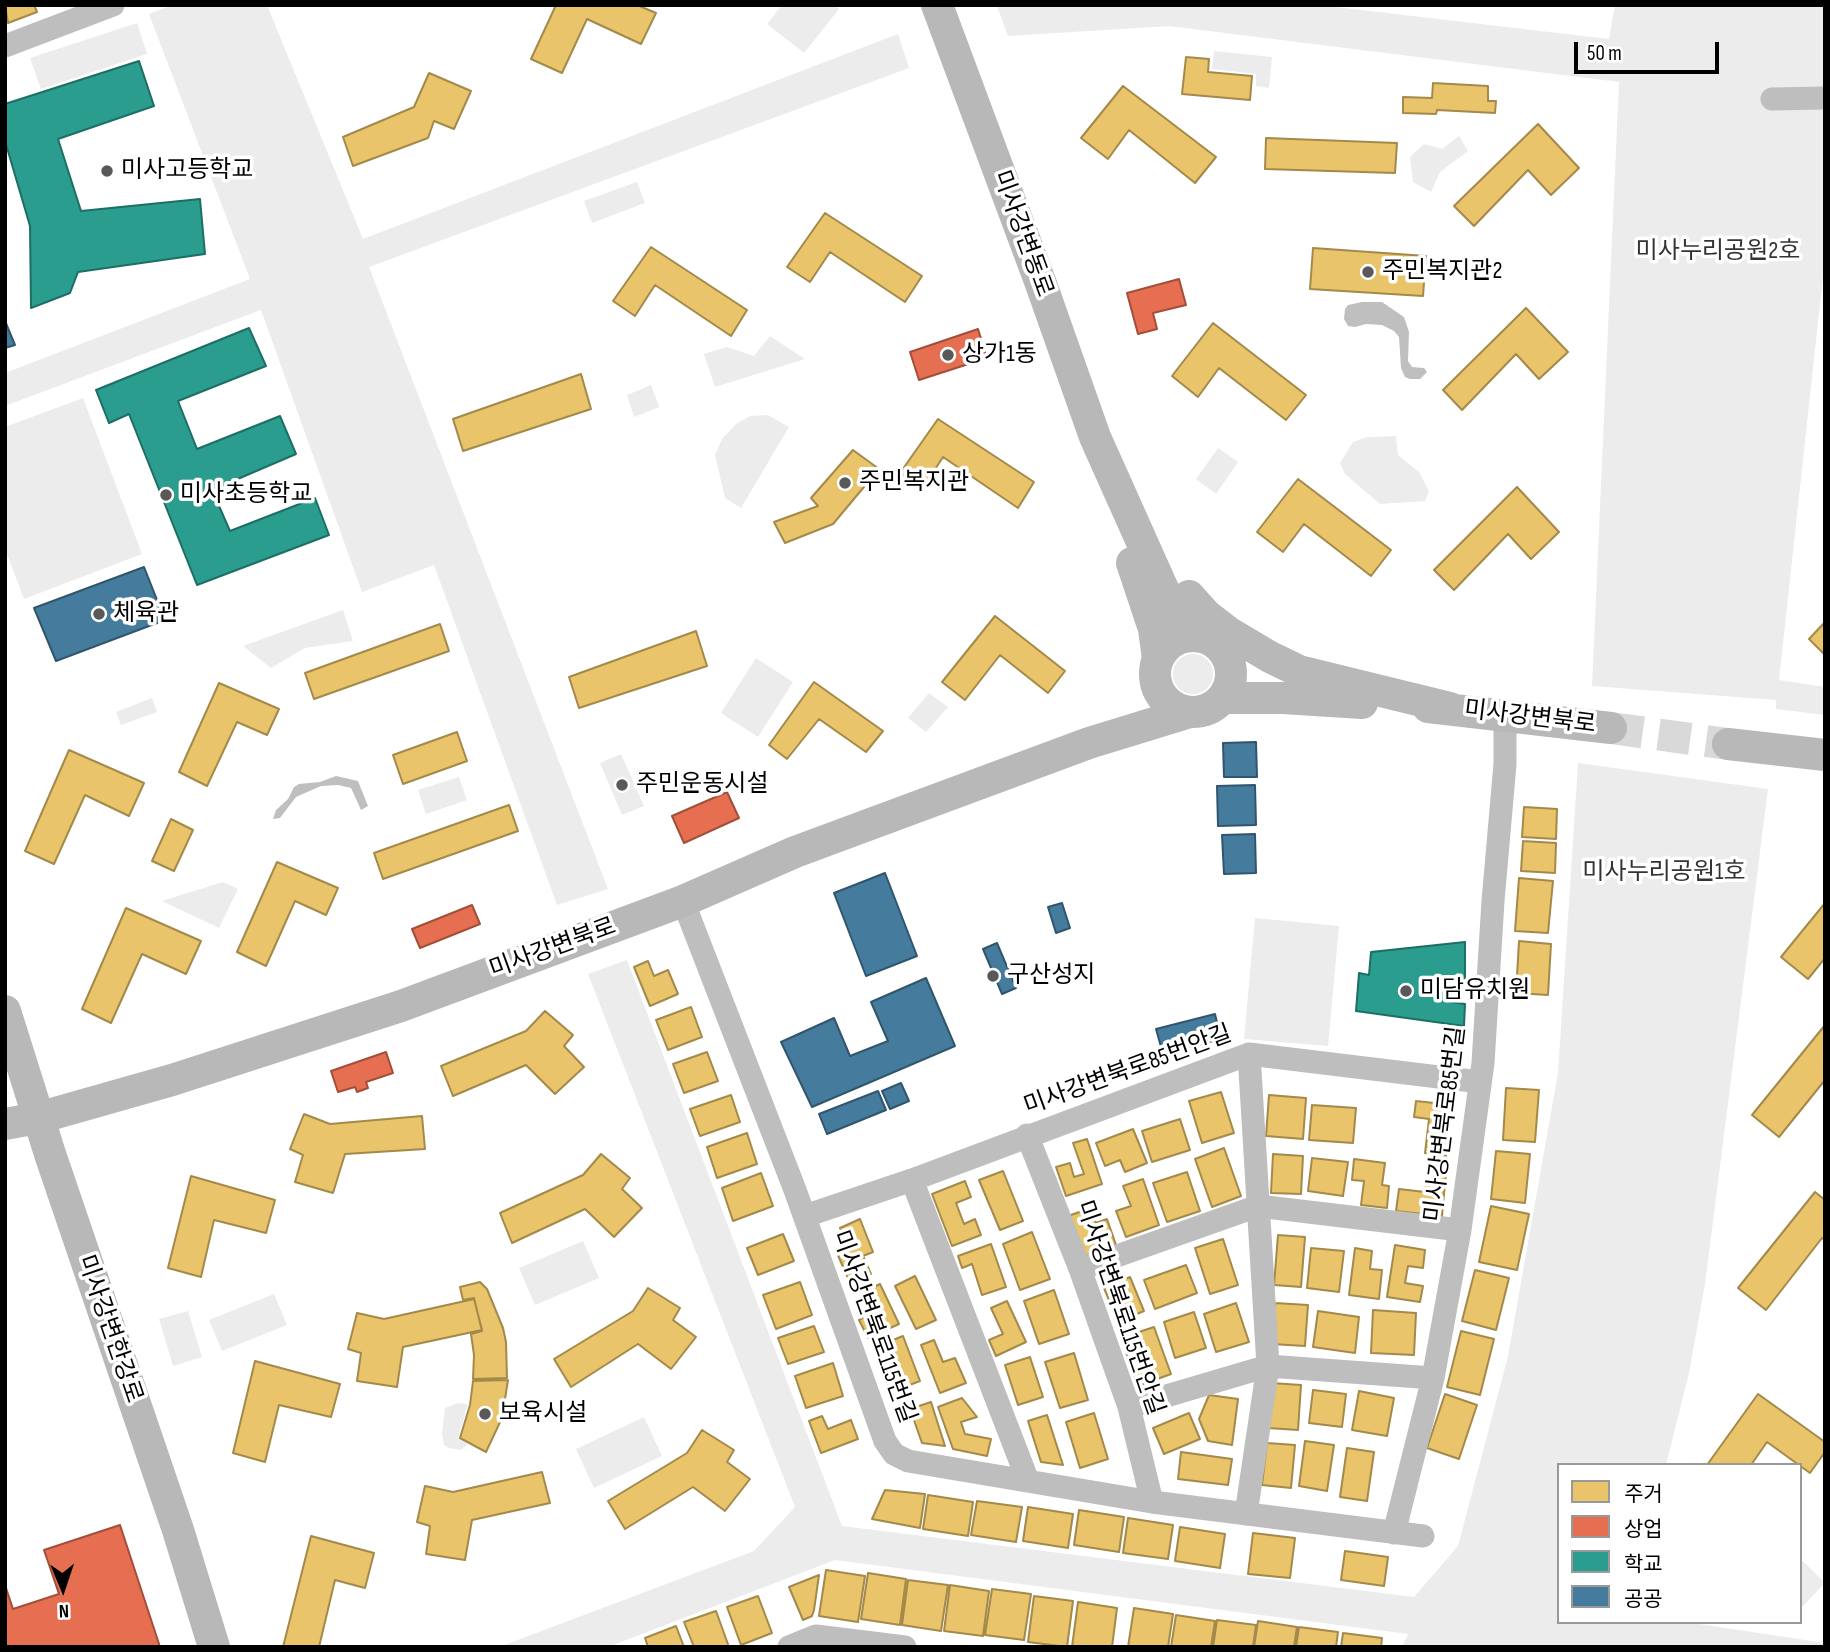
<!DOCTYPE html>
<meta charset="utf-8">
<style>
body{margin:0}
#map{position:relative;width:1830px;height:1652px;overflow:hidden;background:#fff;font-family:"Sofia Sans Condensed","Noto Sans KR",sans-serif}
canvas{display:block}
.frame{position:absolute;inset:0;border:7px solid #000;pointer-events:none}
.legend{position:absolute;left:1557px;top:1463px;width:245px;height:161px;box-sizing:border-box;background:#fff;border:2px solid #999;margin:0;padding:9px 12px;list-style:none;font-size:21px;color:#000}
.legend li{display:flex;align-items:center;gap:14px;height:35px}
.legend b{width:35px;border:2px solid #999}
.north{position:absolute;left:28px;top:1554px;width:70px;height:70px;-webkit-text-stroke:5px #fff;paint-order:stroke;rotate:178deg;font-size:19px;font-weight:700;line-height:28px;text-align:center;color:#000}
.north::after{content:'';display:block;margin:auto;width:24px;height:32px;background:#000;clip-path:polygon(50% 0,100% 100%,50% 72%,0 100%)}
.scale{position:absolute;left:1574px;top:42px;width:145px;height:32px;box-sizing:border-box;border:4px solid #000;border-top:0;padding-left:9px;font-size:21px;line-height:24px;white-space:nowrap;color:#000;-webkit-text-stroke:5px #fff;paint-order:stroke}
</style>
<div id="map">
<canvas width="1830" height="1652"></canvas>
<div class="frame"></div>
<ul class="legend">
<li><b style="height:19px;background:#e9c46a"></b>주거</li>
<li><b style="height:19px;background:#e76f51"></b>상업</li>
<li><b style="height:19px;background:#2a9d8f"></b>학교</li>
<li><b style="height:19px;background:#457b9d"></b>공공</li>
</ul>
<div class="north">N</div>
<div class="scale">50 m</div>
</div>
<script>
const context = document.querySelector('canvas').getContext('2d');
context.lineJoin = 'round';
function paint(path, color) { context.fillStyle = color; context.fill(path, 'evenodd'); }
const poly = rows => new Path2D(rows.map(r => 'M' + r).join(''));
function strokePath(path, color, width, dash) { context.strokeStyle = color; context.lineWidth = width; context.lineCap = dash ? 'butt' : 'round'; context.setLineDash(dash || []); context.stroke(path); }
function write(font, color, halo, rows, align = 'center') {
  context.font = font + ' "Sofia Sans Condensed","Noto Sans KR",sans-serif'; context.lineWidth = 7; context.setLineDash([]); context.textBaseline = 'middle'; context.strokeStyle = halo; context.fillStyle = color; for (const [text, x, y, turn = 0] of rows) {
    context.save(); context.translate(x, y); context.rotate((+turn || 0) * Math.PI / 180); context.textAlign = isNaN(turn) ? turn : align; if (halo) context.strokeText(text, 0, 0); context.fillText(text, 0, 0); context.restore();
  }
}
paint(poly([
 [173,5,267,5,363,239,898,34,909,68,369,267,608,889,557,905,434,565,362,592,261,310,5,406,5,373,250,279,149,14],
 [782,5,834,5,839,9,804,53,767,24],
 [1005,5,1319,5,1609,39,1615,5,1825,5,1825,258,1779,680,1825,687,1825,715,1776,709,1776,700,1592,686,1619,82,1169,26,1008,36,997,6],
 [137,23,147,54,41,89,30,58],
 [1214,51,1272,57,1269,88,1256,86,1256,74,1212,69],
 [1459,136,1468,151,1440,172,1431,192,1413,182,1410,157,1424,144,1442,149],
 [637,182,645,203,592,223,584,201],
 [770,336,805,359,715,387,704,354,727,347,754,356],
 [651,385,659,407,634,417,627,395],
 [83,398,142,554,24,599,5,549,5,427],
 [768,415,789,427,741,508,725,498,715,455,722,439,736,424,750,416],
 [1396,436,1398,455,1419,472,1429,491,1425,501,1380,504,1345,474,1340,463,1353,442,1367,437],
 [1218,448,1238,462,1216,494,1196,479],
 [343,610,353,641,305,648,271,668,243,646],
 '1173 674a20 20 0 1 1 40 0a20 20 0 1 1-40 0Z',
 [756,658,793,682,758,737,721,713],
 [929,693,948,707,926,732,908,718],
 [152,698,157,712,121,725,116,712],
 [621,754,644,806,622,815,600,763],
 [1578,763,1768,789,1705,1284,1689,1373,1666,1465,1559,1465,1559,1622,1686,1622,1825,1643,1825,1647,1402,1647,1408,1634,835,1560,608,1647,499,1647,754,1551,795,1507,588,974,627,960,842,1526,1414,1597,1458,1546,1508,1356,1558,1073],
 [459,777,467,800,426,814,418,790],
 [223,882,238,889,219,928,162,901],
 [1255,918,1339,926,1328,1046,1244,1039],
 [583,1241,599,1278,535,1305,519,1268],
 [274,1294,287,1325,222,1351,209,1320],
 [188,1311,202,1357,173,1366,159,1319],
 [458,1403,468,1404,458,1438,468,1444,461,1450,449,1448,444,1445,442,1434,445,1408],
 [644,1417,662,1456,594,1488,576,1449],
 [1803,1561,1825,1583,1800,1609,1800,1564]
]), '#ececec');
paint(poly([
 [1362,302,1382,302,1404,317,1409,332,1408,361,1412,367,1424,368,1427,372,1420,379,1410,379,1405,377,1401,368,1399,337,1394,331,1382,325,1366,324,1355,327,1348,326,1344,319,1345,309,1348,305],
 [336,776,358,781,368,806,361,810,351,788,338,785,321,786,296,797,280,818,273,819,276,810,288,799,294,787,299,784,320,782]
]), '#bfbfbf');
const homes = poly([
 [5,5,34,5,37,12,8,23,5,5],
 [556,5,637,5,656,13,641,44,587,19,562,73,531,59,556,5],
 [1186,57,1209,59,1208,72,1252,76,1250,100,1182,94,1186,57],
 [429,73,471,91,454,129,434,121,428,138,353,166,343,137,414,107,429,73],
 [1433,83,1488,86,1488,101,1496,101,1495,113,1437,110,1436,114,1403,113,1403,97,1432,98,1433,83],
 [1123,86,1216,157,1195,183,1129,130,1108,159,1081,138,1123,86],
 [1538,124,1579,168,1551,195,1528,170,1474,226,1454,206,1538,124],
 [1266,138,1397,143,1395,173,1265,169,1266,138],
 [825,213,922,276,905,302,830,252,810,282,787,267,825,213],
 [651,247,747,310,731,336,655,285,635,316,613,301,651,247],
 [1313,248,1426,256,1423,296,1310,289,1313,248],
 [1526,308,1568,352,1539,379,1516,354,1462,410,1443,390,1526,308],
 [1213,323,1306,395,1286,420,1219,368,1198,397,1172,376,1213,323],
 [581,374,591,409,463,451,453,419,581,374],
 [938,419,1034,482,1018,508,943,457,923,488,900,473,938,419],
 [853,450,879,469,833,524,785,543,774,522,818,506,811,498,853,450],
 [1298,479,1391,550,1371,576,1304,524,1283,552,1257,532,1298,479],
 [1517,487,1559,532,1531,559,1508,534,1454,590,1434,570,1517,487],
 [995,616,1065,671,1048,693,1000,655,965,700,942,682,995,616],
 [1825,622,1825,655,1809,639,1825,622],
 [440,624,449,651,314,699,305,673,440,624],
 [696,631,707,666,579,708,569,677,696,631],
 [814,682,883,731,866,752,819,719,787,759,769,745,814,682],
 [219,683,279,709,267,735,237,722,207,786,179,772,219,683],
 [457,732,467,761,403,784,393,755,457,732],
 [69,750,144,783,129,816,85,795,54,864,25,851,69,750],
 [509,805,518,831,383,879,374,853,509,805],
 [1524,807,1557,809,1556,839,1522,837,1524,807],
 [171,819,193,830,174,871,152,861,171,819],
 [1523,841,1556,843,1555,873,1521,871,1523,841],
 [277,862,338,888,326,915,295,901,266,966,237,952,277,862],
 [1519,878,1553,881,1548,933,1515,931,1519,878],
 [1825,903,1825,958,1808,979,1781,957,1825,903],
 [126,908,201,941,186,974,142,954,111,1023,82,1009,126,908],
 [1519,941,1551,944,1548,995,1516,993,1519,941],
 [648,961,654,976,668,970,678,994,650,1006,634,967,648,961],
 [691,1007,702,1037,668,1050,656,1020,691,1007],
 [545,1011,573,1035,564,1046,584,1067,555,1094,526,1065,453,1096,441,1066,526,1031,545,1011],
 [1825,1025,1825,1080,1779,1137,1752,1115,1825,1025],
 [707,1052,718,1081,684,1093,673,1064,707,1052],
 [1506,1088,1539,1090,1535,1142,1503,1140,1506,1088],
 [1221,1092,1234,1133,1202,1143,1189,1101,1221,1092],
 [731,1095,740,1122,700,1136,690,1109,731,1095],
 [1269,1095,1306,1098,1303,1139,1266,1136,1269,1095],
 [1416,1101,1452,1105,1446,1156,1425,1153,1429,1119,1414,1117,1416,1101],
 [1312,1105,1356,1108,1353,1143,1309,1140,1312,1105],
 [304,1114,330,1124,422,1116,425,1149,345,1154,333,1193,295,1182,303,1155,290,1149,304,1114],
 [1180,1119,1190,1150,1152,1162,1142,1131,1180,1119],
 [1133,1129,1147,1163,1125,1172,1120,1160,1105,1166,1096,1143,1133,1129],
 [747,1133,757,1164,717,1178,707,1147,747,1133],
 [1087,1139,1102,1184,1066,1196,1056,1167,1070,1163,1074,1177,1084,1174,1073,1143,1087,1139],
 [1224,1148,1241,1196,1212,1207,1195,1159,1224,1148],
 [1496,1151,1530,1154,1525,1203,1491,1199,1496,1151],
 [601,1154,630,1178,622,1189,642,1208,614,1237,585,1209,512,1243,500,1213,583,1175,601,1154],
 [1273,1154,1303,1156,1301,1194,1271,1193,1273,1154],
 [1312,1158,1348,1162,1343,1196,1308,1191,1312,1158],
 [1354,1159,1385,1163,1382,1185,1389,1186,1387,1208,1361,1205,1364,1181,1352,1180,1354,1159],
 [1003,1171,1023,1221,1000,1230,979,1180,1003,1171],
 [1427,1171,1446,1173,1442,1216,1396,1211,1399,1189,1425,1192,1427,1171],
 [1187,1172,1200,1211,1167,1222,1153,1183,1187,1172],
 [761,1173,773,1206,733,1221,722,1188,761,1173],
 [191,1176,275,1200,266,1233,214,1220,201,1277,168,1268,191,1176],
 [1143,1179,1159,1225,1126,1237,1116,1211,1131,1206,1123,1186,1143,1179],
 [965,1181,971,1197,956,1203,964,1224,975,1219,981,1235,952,1246,932,1194,965,1181],
 [1815,1192,1825,1200,1825,1240,1822,1238,1766,1310,1738,1288,1815,1192],
 [1491,1206,1529,1214,1517,1270,1479,1262,1491,1206],
 [1091,1208,1096,1223,1107,1219,1116,1245,1082,1257,1068,1216,1091,1208],
 [860,1219,873,1252,863,1256,871,1274,850,1283,837,1253,849,1248,840,1228,860,1219],
 [1032,1232,1050,1279,1020,1290,1003,1244,1032,1232],
 [783,1234,794,1261,758,1275,747,1248,783,1234],
 [1278,1235,1305,1237,1301,1287,1274,1285,1278,1235],
 [1223,1239,1238,1285,1210,1294,1195,1248,1223,1239],
 [991,1244,1006,1287,982,1295,972,1264,962,1268,958,1256,991,1244],
 [1395,1245,1425,1250,1423,1268,1408,1266,1405,1283,1423,1286,1420,1302,1387,1297,1395,1245],
 [1311,1248,1344,1251,1339,1292,1307,1288,1311,1248],
 [1355,1248,1372,1251,1370,1269,1382,1270,1379,1299,1349,1295,1355,1248],
 [1186,1265,1197,1293,1155,1309,1144,1280,1186,1265],
 [1475,1270,1509,1278,1496,1330,1462,1321,1475,1270],
 [915,1276,936,1320,916,1329,895,1286,915,1276],
 [1130,1277,1144,1311,1118,1322,1104,1288,1130,1277],
 [480,1282,487,1289,503,1328,506,1342,507,1378,473,1379,474,1355,471,1334,482,1331,474,1298,463,1300,460,1287,480,1282],
 [800,1282,812,1315,776,1329,763,1295,800,1282],
 [880,1284,899,1324,868,1338,859,1320,873,1313,863,1292,880,1284],
 [648,1288,680,1308,673,1320,696,1337,671,1369,638,1344,571,1387,554,1359,633,1311,648,1288],
 [1054,1290,1069,1334,1039,1344,1024,1301,1054,1290],
 [474,1299,482,1330,403,1347,397,1387,357,1381,361,1353,348,1349,357,1313,384,1319,474,1299],
 [1007,1301,1026,1342,996,1356,989,1340,1003,1334,991,1308,1007,1301],
 [1236,1303,1249,1342,1216,1352,1204,1314,1236,1303],
 [1275,1303,1308,1305,1305,1346,1272,1344,1275,1303],
 [1373,1310,1416,1313,1414,1355,1371,1353,1373,1310],
 [1318,1311,1359,1317,1355,1353,1313,1347,1318,1311],
 [1194,1312,1206,1348,1175,1358,1164,1322,1194,1312],
 [814,1326,824,1352,788,1364,778,1338,814,1326],
 [1154,1327,1171,1374,1138,1386,1121,1338,1154,1327],
 [1461,1331,1494,1339,1480,1395,1447,1387,1461,1331],
 [903,1336,920,1381,891,1392,884,1372,892,1369,883,1344,903,1336],
 [934,1340,943,1362,955,1358,966,1383,940,1393,921,1345,934,1340],
 [1074,1353,1088,1400,1060,1408,1045,1362,1074,1353],
 [1030,1357,1043,1397,1018,1405,1005,1365,1030,1357],
 [255,1361,340,1384,331,1417,279,1405,265,1462,233,1453,255,1361],
 [833,1363,843,1396,806,1408,795,1376,833,1363],
 [508,1380,502,1418,486,1452,460,1438,470,1405,473,1381,508,1380],
 [1271,1383,1301,1385,1298,1430,1268,1428,1271,1383],
 [1313,1390,1346,1394,1342,1427,1309,1423,1313,1390],
 [1359,1391,1394,1398,1387,1436,1352,1430,1359,1391],
 [1445,1394,1477,1405,1459,1459,1427,1448,1445,1394],
 [1758,1394,1825,1442,1825,1452,1810,1473,1767,1442,1751,1465,1707,1465,1758,1394],
 [1209,1395,1238,1399,1232,1445,1208,1441,1199,1419,1209,1395],
 [962,1398,977,1417,961,1422,965,1434,991,1439,987,1456,953,1449,938,1407,962,1398],
 [931,1402,945,1446,922,1443,910,1409,931,1402],
 [1094,1413,1108,1459,1080,1468,1066,1422,1094,1413],
 [1189,1413,1200,1439,1164,1454,1153,1428,1189,1413],
 [1047,1415,1063,1465,1041,1462,1028,1421,1047,1415],
 [822,1416,828,1429,851,1420,858,1439,821,1453,809,1421,822,1416],
 [702,1430,734,1450,727,1462,750,1479,725,1511,693,1487,625,1529,608,1501,687,1453,702,1430],
 [1305,1441,1334,1445,1327,1491,1299,1486,1305,1441],
 [1267,1443,1295,1445,1291,1488,1262,1485,1267,1443],
 [1347,1448,1374,1452,1367,1501,1340,1497,1347,1448],
 [1181,1452,1232,1459,1228,1485,1178,1479,1181,1452],
 [542,1472,550,1503,472,1520,465,1560,426,1554,430,1526,417,1522,425,1486,453,1492,542,1472],
 [885,1490,925,1494,920,1528,872,1519,885,1490],
 [928,1495,973,1502,968,1536,923,1529,928,1495],
 [977,1501,1022,1507,1016,1542,971,1535,977,1501],
 [1028,1507,1073,1514,1068,1548,1023,1541,1028,1507],
 [1079,1510,1124,1517,1119,1552,1074,1545,1079,1510],
 [1128,1518,1173,1525,1168,1559,1123,1553,1128,1518],
 [1180,1527,1225,1534,1220,1568,1175,1561,1180,1527],
 [1253,1533,1295,1538,1290,1578,1248,1574,1253,1533],
 [311,1536,374,1553,365,1588,335,1580,319,1647,283,1647,311,1536],
 [1345,1551,1388,1557,1384,1586,1341,1580,1345,1551],
 [826,1570,865,1576,858,1622,819,1616,826,1570],
 [868,1573,906,1579,900,1625,861,1619,868,1573],
 [819,1575,814,1610,812,1616,803,1620,789,1587,819,1575],
 [908,1580,948,1585,941,1631,902,1625,908,1580],
 [950,1585,989,1591,983,1636,944,1631,950,1585],
 [992,1589,1031,1594,1024,1640,985,1635,992,1589],
 [758,1596,772,1633,741,1645,727,1607,758,1596],
 [1034,1596,1073,1601,1067,1647,1028,1642,1034,1596],
 [1078,1602,1117,1608,1112,1647,1072,1647,1078,1602],
 [1134,1608,1173,1614,1168,1647,1128,1647,1134,1608],
 [716,1611,729,1647,694,1647,684,1622,716,1611],
 [1176,1615,1215,1621,1211,1647,1171,1647,1176,1615],
 [1217,1620,1256,1625,1253,1647,1213,1647,1217,1620],
 [1258,1621,1297,1627,1294,1647,1254,1647,1258,1621],
 [676,1626,684,1647,648,1647,645,1638,676,1626],
 [1299,1627,1338,1632,1336,1647,1296,1647,1299,1627],
 [1343,1633,1382,1638,1381,1647,1341,1647,1343,1633]
]);
paint(homes, '#e9c46a');
strokePath(homes, '#a3894a', 2);
const shops = poly([
 [1179,279,1186,305,1153,313,1157,329,1138,334,1127,293,1179,279],
 [978,329,987,358,919,380,910,352,978,329],
 [727,792,739,818,684,843,672,816,727,792],
 [472,905,480,924,420,948,412,929,472,905],
 [386,1052,393,1073,366,1082,368,1088,357,1092,355,1087,338,1092,331,1071,386,1052],
 [120,1525,160,1647,5,1647,5,1585,13,1609,59,1594,44,1550,120,1525]
]);
paint(shops, '#e76f51');
strokePath(shops, '#a24e39', 2);
const schools = poly([
 [139,61,154,106,58,139,81,211,200,199,205,254,78,272,70,293,31,308,30,226,5,141,5,104,139,61],
 [249,328,266,366,178,401,197,449,280,416,296,454,212,490,230,531,315,498,329,535,197,585,129,414,109,423,96,390,249,328],
 [1465,942,1465,986,1452,988,1450,1002,1465,1004,1464,1026,1356,1011,1359,973,1369,975,1371,952,1465,942]
]);
paint(schools, '#2a9d8f');
strokePath(schools, '#1d6e64', 2);
const public = poly([
 [5,321,15,345,5,348,5,321],
 [144,567,165,620,56,661,34,608,144,567],
 [1256,742,1257,777,1224,777,1223,743,1256,742],
 [1255,785,1256,825,1218,826,1217,786,1255,785],
 [1255,834,1256,873,1224,874,1222,835,1255,834],
 [885,873,917,956,866,976,834,893,885,873],
 [1062,903,1070,928,1056,933,1048,907,1062,903],
 [997,943,1016,988,1002,994,983,949,997,943],
 [926,978,955,1046,812,1107,781,1042,834,1018,850,1056,888,1041,871,1002,926,978],
 [1215,1014,1221,1039,1163,1054,1156,1029,1215,1014],
 [901,1083,909,1101,890,1109,882,1091,901,1083],
 [878,1091,886,1110,827,1134,819,1114,878,1091]
]);
paint(public, '#457b9d');
strokePath(public, '#30566e', 2);
strokePath(poly([
 [1611,728,1728,744]
]), '#d9d9d9', 32, [32, 16]);
strokePath(poly([
 [5,46,113,5],
 [1772,99,1825,98],
 [683,901,795,1190,885,1441,894,1454,908,1461,1152,1502,1423,1536],
 [1027,1135,1080,1269,1129,1407,1152,1502],
 [912,1180,1028,1481],
 [805,1216,912,1180,1249,1054,1480,1082],
 [1080,1269,1258,1206,1460,1230],
 [1129,1407,1268,1366,1433,1378],
 [1246,1514,1268,1366,1249,1054],
 [1394,1533,1433,1378,1460,1230,1483,1063,1493,901,1505,764,1505,715],
 [789,1647,816,1636,905,1647]
]), '#bebebe', 23);
strokePath(poly([
 [937,5,1041,284,1095,437,1163,589,1180,617,1201,637],
 [1132,563,1154,629,1158,659],
 [1189,596,1206,615,1228,632,1270,657,1299,671,1450,708],
 '1155 674a38 38 0 1 1 76 0a38 38 0 1 1-76 0Z',
 [1223,698,1283,698,1362,703],
 [1428,707,1611,728],
 [1728,744,1825,755],
 [5,1011,50,1154,178,1530,214,1647],
 [5,1124,38,1118,172,1080,401,1006,683,901,795,852,1089,743,1190,712]
]), '#b8b8b8', 32);
for (const [x, y, r, color] of [
 [107,171,7,"#595959"],
 [1368,272,7,"#595959"],
 [948,355,7,"#595959"],
 [845,483,7,"#595959"],
 [166,495,7,"#595959"],
 [99,614,7,"#595959"],
 [622,785,7,"#595959"],
 [993,976,7,"#595959"],
 [1406,991,7,"#595959"],
 [485,1414,7,"#595959"]
]) { const dot = new Path2D(); dot.arc(x, y, r, 0, 2 * Math.PI); context.fillStyle = color; context.fill(dot); strokePath(dot, '#fff', 2.5); }
write('24px', '#000', '#fff', [
 ["미사고등학교",121,171],
 ["주민복지관2",1382,272],
 ["상가1동",962,355],
 ["주민복지관",859,483],
 ["미사초등학교",180,495],
 ["체육관",113,614],
 ["주민운동시설",636,785],
 ["구산성지",1007,976],
 ["미담유치원",1420,991],
 ["보육시설",499,1414]
], 'left');
write('24px', '#000', '#fff', [
 ["미사강변동로",1022,234,70],
 ["미사강변북로",1530,718,7],
 ["미사강변북로",553,949,-20],
 ["미사강변북로85번안길",1128,1071,-20],
 ["미사강변북로85번길",1446,1124,-83],
 ["미사강변북로115번안길",1119,1308,71],
 ["미사강변북로115번길",873,1327,70],
 ["미사강변한강로",109,1329,71]
]);
write('24px', '#333', '#fff', [
 ["미사누리공원2호",1718,252],
 ["미사누리공원1호",1664,873]
]);
</script>
